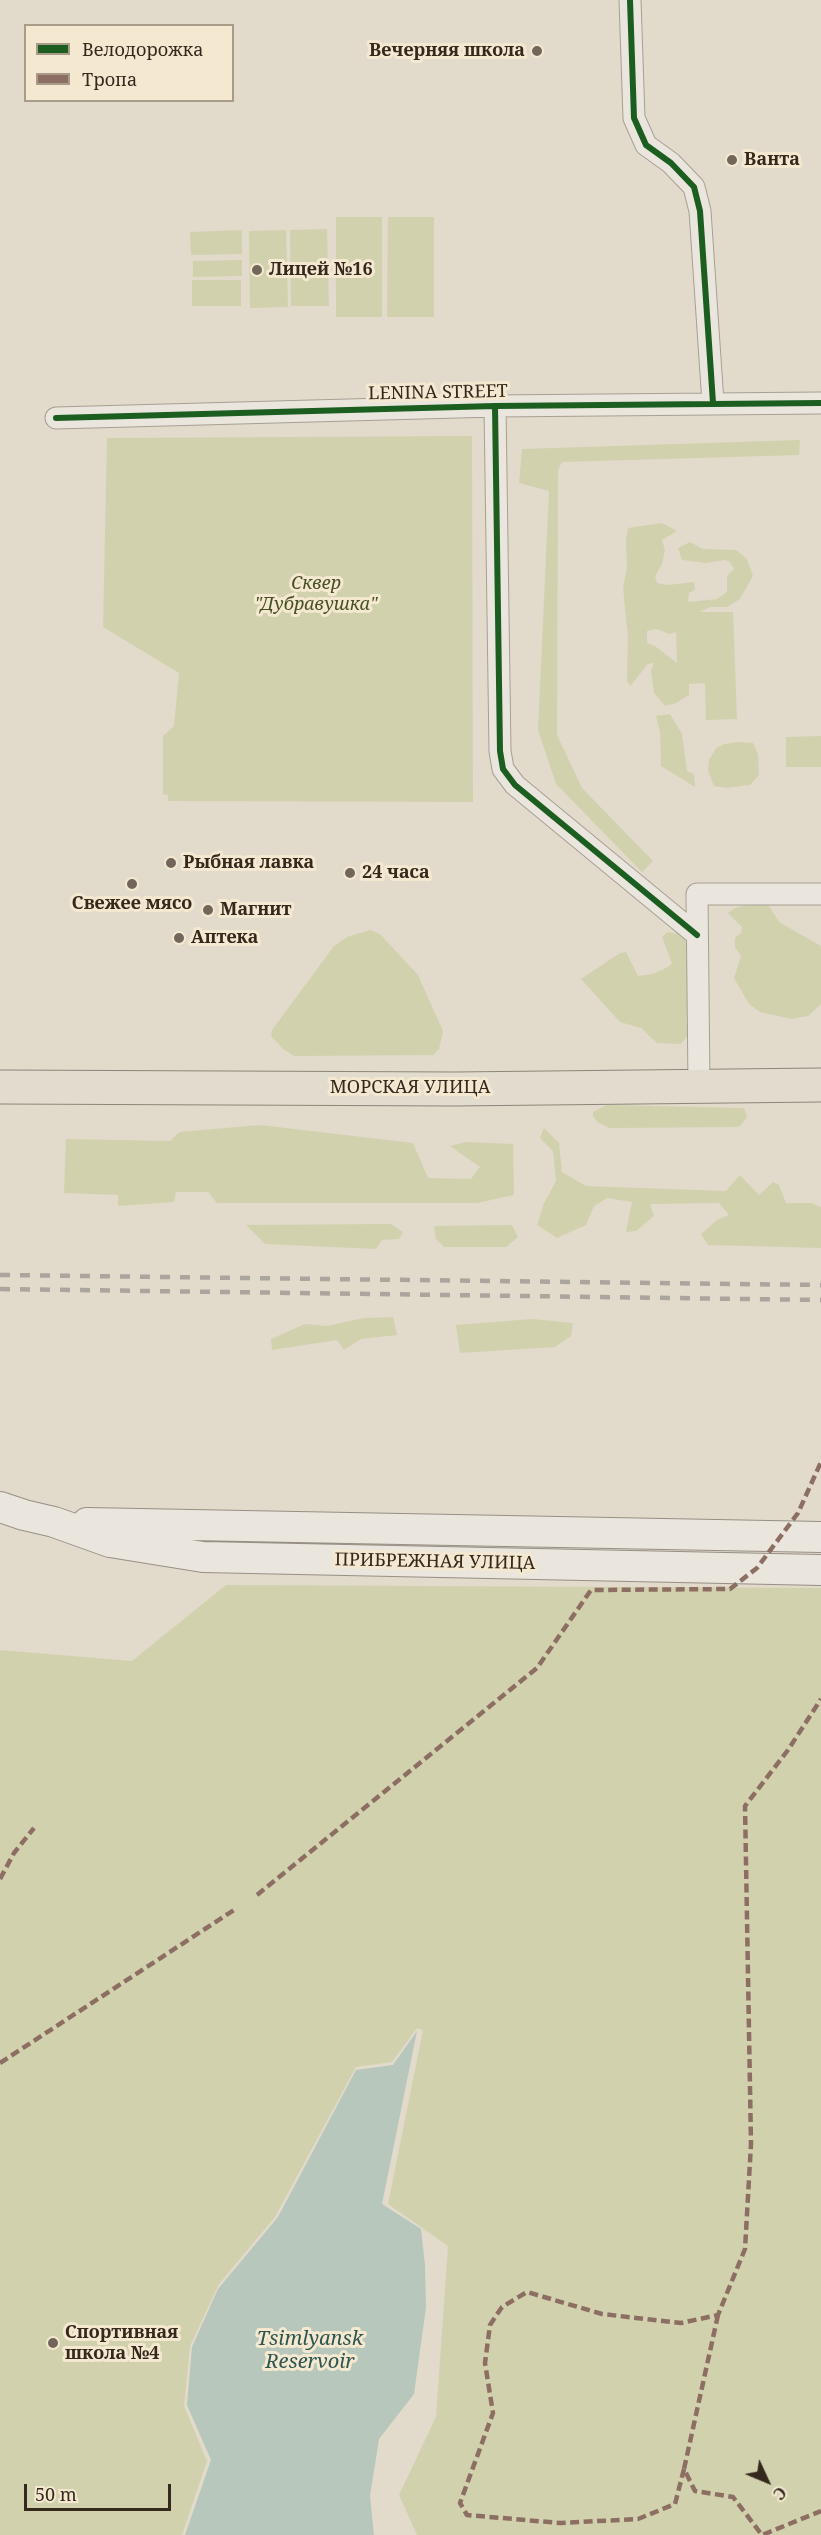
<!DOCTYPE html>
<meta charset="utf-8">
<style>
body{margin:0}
#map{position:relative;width:821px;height:2535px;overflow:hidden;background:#e2dacb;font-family:"Noto Serif",serif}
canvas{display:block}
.legend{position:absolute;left:24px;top:24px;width:210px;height:78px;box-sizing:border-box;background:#f4e9d0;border:2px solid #a89c88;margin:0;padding:8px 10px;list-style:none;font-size:18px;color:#35281d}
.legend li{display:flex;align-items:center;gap:12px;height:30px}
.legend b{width:30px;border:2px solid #a89c88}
.north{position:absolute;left:737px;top:2451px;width:60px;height:60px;-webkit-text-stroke:4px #f4e9d0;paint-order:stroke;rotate:134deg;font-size:16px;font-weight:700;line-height:24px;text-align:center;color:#35281d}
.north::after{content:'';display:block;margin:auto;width:21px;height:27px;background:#35281d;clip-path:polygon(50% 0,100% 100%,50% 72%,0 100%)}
.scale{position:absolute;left:24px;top:2484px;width:147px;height:27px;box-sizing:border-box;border:3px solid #35281d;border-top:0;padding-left:8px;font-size:18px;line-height:21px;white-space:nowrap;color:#35281d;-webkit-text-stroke:4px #f4e9d0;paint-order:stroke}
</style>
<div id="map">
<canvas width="821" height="2535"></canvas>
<ul class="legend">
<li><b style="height:8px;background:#1b5e20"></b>Велодорожка</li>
<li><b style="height:8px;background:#8d6e63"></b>Тропа</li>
</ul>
<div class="north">С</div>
<div class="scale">50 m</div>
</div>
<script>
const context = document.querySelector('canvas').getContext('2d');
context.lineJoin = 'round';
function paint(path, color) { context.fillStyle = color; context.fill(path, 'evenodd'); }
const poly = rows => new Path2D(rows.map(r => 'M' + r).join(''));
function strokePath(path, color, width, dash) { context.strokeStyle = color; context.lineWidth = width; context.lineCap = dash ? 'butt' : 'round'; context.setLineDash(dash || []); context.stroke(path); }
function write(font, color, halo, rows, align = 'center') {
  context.font = font + ' "Noto Serif",serif'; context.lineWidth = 6; context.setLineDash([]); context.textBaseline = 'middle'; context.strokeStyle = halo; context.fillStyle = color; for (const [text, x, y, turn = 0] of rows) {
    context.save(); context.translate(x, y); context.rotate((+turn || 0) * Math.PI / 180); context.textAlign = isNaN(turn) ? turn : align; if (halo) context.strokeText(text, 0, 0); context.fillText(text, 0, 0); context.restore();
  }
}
paint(poly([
 [336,217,382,217,382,317,336,317],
 [388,217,434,217,434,317,387,317],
 [327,229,329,306,291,306,290,230],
 [242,230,242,254,191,255,190,232],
 [286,230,288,307,250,308,249,231],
 [242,260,242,276,193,277,193,261],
 [192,280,241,280,241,306,192,306],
 [472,436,473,802,168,801,168,795,163,794,163,736,174,726,179,673,103,627,107,438],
 [800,440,799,455,562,462,558,470,557,735,582,788,653,861,642,872,556,784,538,730,549,491,519,483,522,449],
 [662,523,677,531,662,540,665,550,662,564,655,576,657,583,668,585,694,582,695,590,689,593,688,602,717,599,727,592,727,576,734,569,730,562,725,560,706,563,682,560,678,548,690,542,703,549,736,550,747,559,753,576,740,599,727,607,711,607,699,612,733,612,737,719,706,720,705,683,689,684,689,695,676,703,665,706,654,693,651,671,654,663,648,664,630,686,627,681,628,637,623,588,627,568,626,540,628,528],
 [656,629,670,634,676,632,677,663,655,646,647,643,647,631],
 [670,714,682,734,687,771,694,774,695,787,661,766,660,732,656,716],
 [821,736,821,767,786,767,786,737],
 [738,742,753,743,758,754,759,775,750,785,726,788,714,786,708,771,709,760,716,748,725,744],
 [766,901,779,922,821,946,821,1004,808,1016,791,1019,760,1012,749,1004,734,978,741,956,735,947,735,938,741,933,742,927,728,913,735,908],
 [370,930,380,934,418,975,443,1031,439,1049,433,1055,294,1056,283,1049,271,1036,272,1030,334,946,347,937],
 [668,932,692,936,690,1004,686,1020,689,1034,681,1044,657,1043,641,1028,620,1022,581,979,620,953,626,952,638,976,653,974,664,969,672,964,662,937],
 [607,1105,744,1108,747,1117,740,1126,735,1127,610,1128,597,1122,593,1116,593,1112],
 [260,1125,413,1143,428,1178,471,1179,480,1167,450,1146,466,1142,513,1144,514,1195,477,1203,217,1203,208,1192,176,1192,174,1202,118,1206,118,1195,64,1193,66,1139,170,1141,179,1132],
 [544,1128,559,1143,562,1172,586,1186,726,1191,740,1175,759,1195,773,1182,779,1185,786,1203,811,1203,821,1207,821,1248,708,1245,701,1234,717,1220,729,1215,719,1203,650,1204,654,1216,636,1231,626,1232,632,1202,607,1198,594,1206,586,1225,557,1238,537,1225,544,1203,556,1181,553,1151,540,1138],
 [391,1224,403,1232,399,1239,382,1240,376,1249,265,1244,246,1225],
 [512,1225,518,1237,506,1247,444,1247,436,1239,434,1226],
 [393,1317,397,1335,361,1339,344,1350,337,1340,272,1350,271,1339,305,1324,327,1326,364,1318],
 [532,1319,573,1323,571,1336,555,1347,460,1353,456,1325],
 [226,1585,821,1588,821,2535,417,2535,399,2495,436,2417,448,2246,388,2204,423,2030,417,2028,392,2062,356,2067,275,2217,219,2284,190,2346,184,2406,207,2461,182,2535,0,2535,0,1650,132,1661]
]), '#d2d1ae');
paint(poly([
 [417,2031,382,2204,421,2229,425,2265,426,2307,414,2394,379,2439,370,2496,374,2535,185,2535,211,2460,187,2405,192,2347,218,2289,278,2217,356,2070,393,2065]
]), '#b7c7bc');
const minor = poly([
 [630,0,634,118,646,145,671,163,694,187,700,211,713,403],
 [495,406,500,751,503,769,515,785,697,935],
 [56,418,495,406,821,403],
 [699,1085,697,894,821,894]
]);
const secondary = poly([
 [0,1507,24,1515,54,1522,110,1542,203,1557,821,1570],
 [87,1523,821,1537]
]);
const primary = poly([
 [0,1087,455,1089,821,1085]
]);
strokePath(minor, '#a79f94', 23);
strokePath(secondary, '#978f85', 32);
strokePath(primary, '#8d857b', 35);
strokePath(minor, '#eae6dd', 21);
strokePath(secondary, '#eae6dd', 30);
strokePath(primary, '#e2dcce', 33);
strokePath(poly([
 [0,1275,821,1285],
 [0,1289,821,1300]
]), '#aaa59d', 4.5, [10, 10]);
strokePath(poly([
 [0,1879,14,1853,34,1828],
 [257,1895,537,1668,591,1590,730,1589,757,1568,798,1513,821,1462],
 [0,2063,237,1908],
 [718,2315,684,2469,695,2491,733,2497,762,2535,821,2511],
 [684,2469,675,2504,638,2519,560,2523,467,2515,460,2503,493,2413,485,2363,490,2325,502,2307,527,2292,602,2314,681,2323,718,2315,745,2249,751,2144,745,1806,788,1750,821,1699]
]), '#8d6e63', 4.5, [9, 4.5]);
strokePath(poly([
 [630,0,634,118,646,145,671,163,694,187,700,211,713,403],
 [495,406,500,751,503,769,515,785,697,935],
 [56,418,495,406,821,403]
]), '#1b5e20', 6);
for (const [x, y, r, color] of [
 [537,51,6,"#72665a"],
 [732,160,6,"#72665a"],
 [257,270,6,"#72665a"],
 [171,863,6,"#72665a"],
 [350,873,6,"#72665a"],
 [132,884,6,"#72665a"],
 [208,910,6,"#72665a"],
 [179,938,6,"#72665a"],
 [53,2343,6,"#72665a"]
]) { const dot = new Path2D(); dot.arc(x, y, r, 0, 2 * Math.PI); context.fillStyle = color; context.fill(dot); strokePath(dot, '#f4e9d0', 2); }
write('bold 18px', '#35281d', '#f4e9d0', [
 ["Вечерняя школа",525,51,"right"],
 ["Ванта",744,160],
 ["Лицей №16",269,270],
 ["Рыбная лавка",183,863],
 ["24 часа",362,873],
 ["Свежее мясо",132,904,"center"],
 ["Магнит",220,910],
 ["Аптека",191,938],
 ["Спортивная",65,2333],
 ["школа №4",65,2354]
], 'left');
write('18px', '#35281d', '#f4e9d0', [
 ["LENINA STREET",438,393,-1],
 ["МОРСКАЯ УЛИЦА",410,1088],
 ["ПРИБРЕЖНАЯ УЛИЦА",435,1562,1]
]);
write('italic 18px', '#475124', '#f4e9d0', [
 ["Сквер",316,584],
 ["\"Дубравушка\"",316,605]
]);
write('italic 20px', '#2d5551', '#f4e9d0', [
 ["Tsimlyansk",310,2339],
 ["Reservoir",310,2362]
]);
</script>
